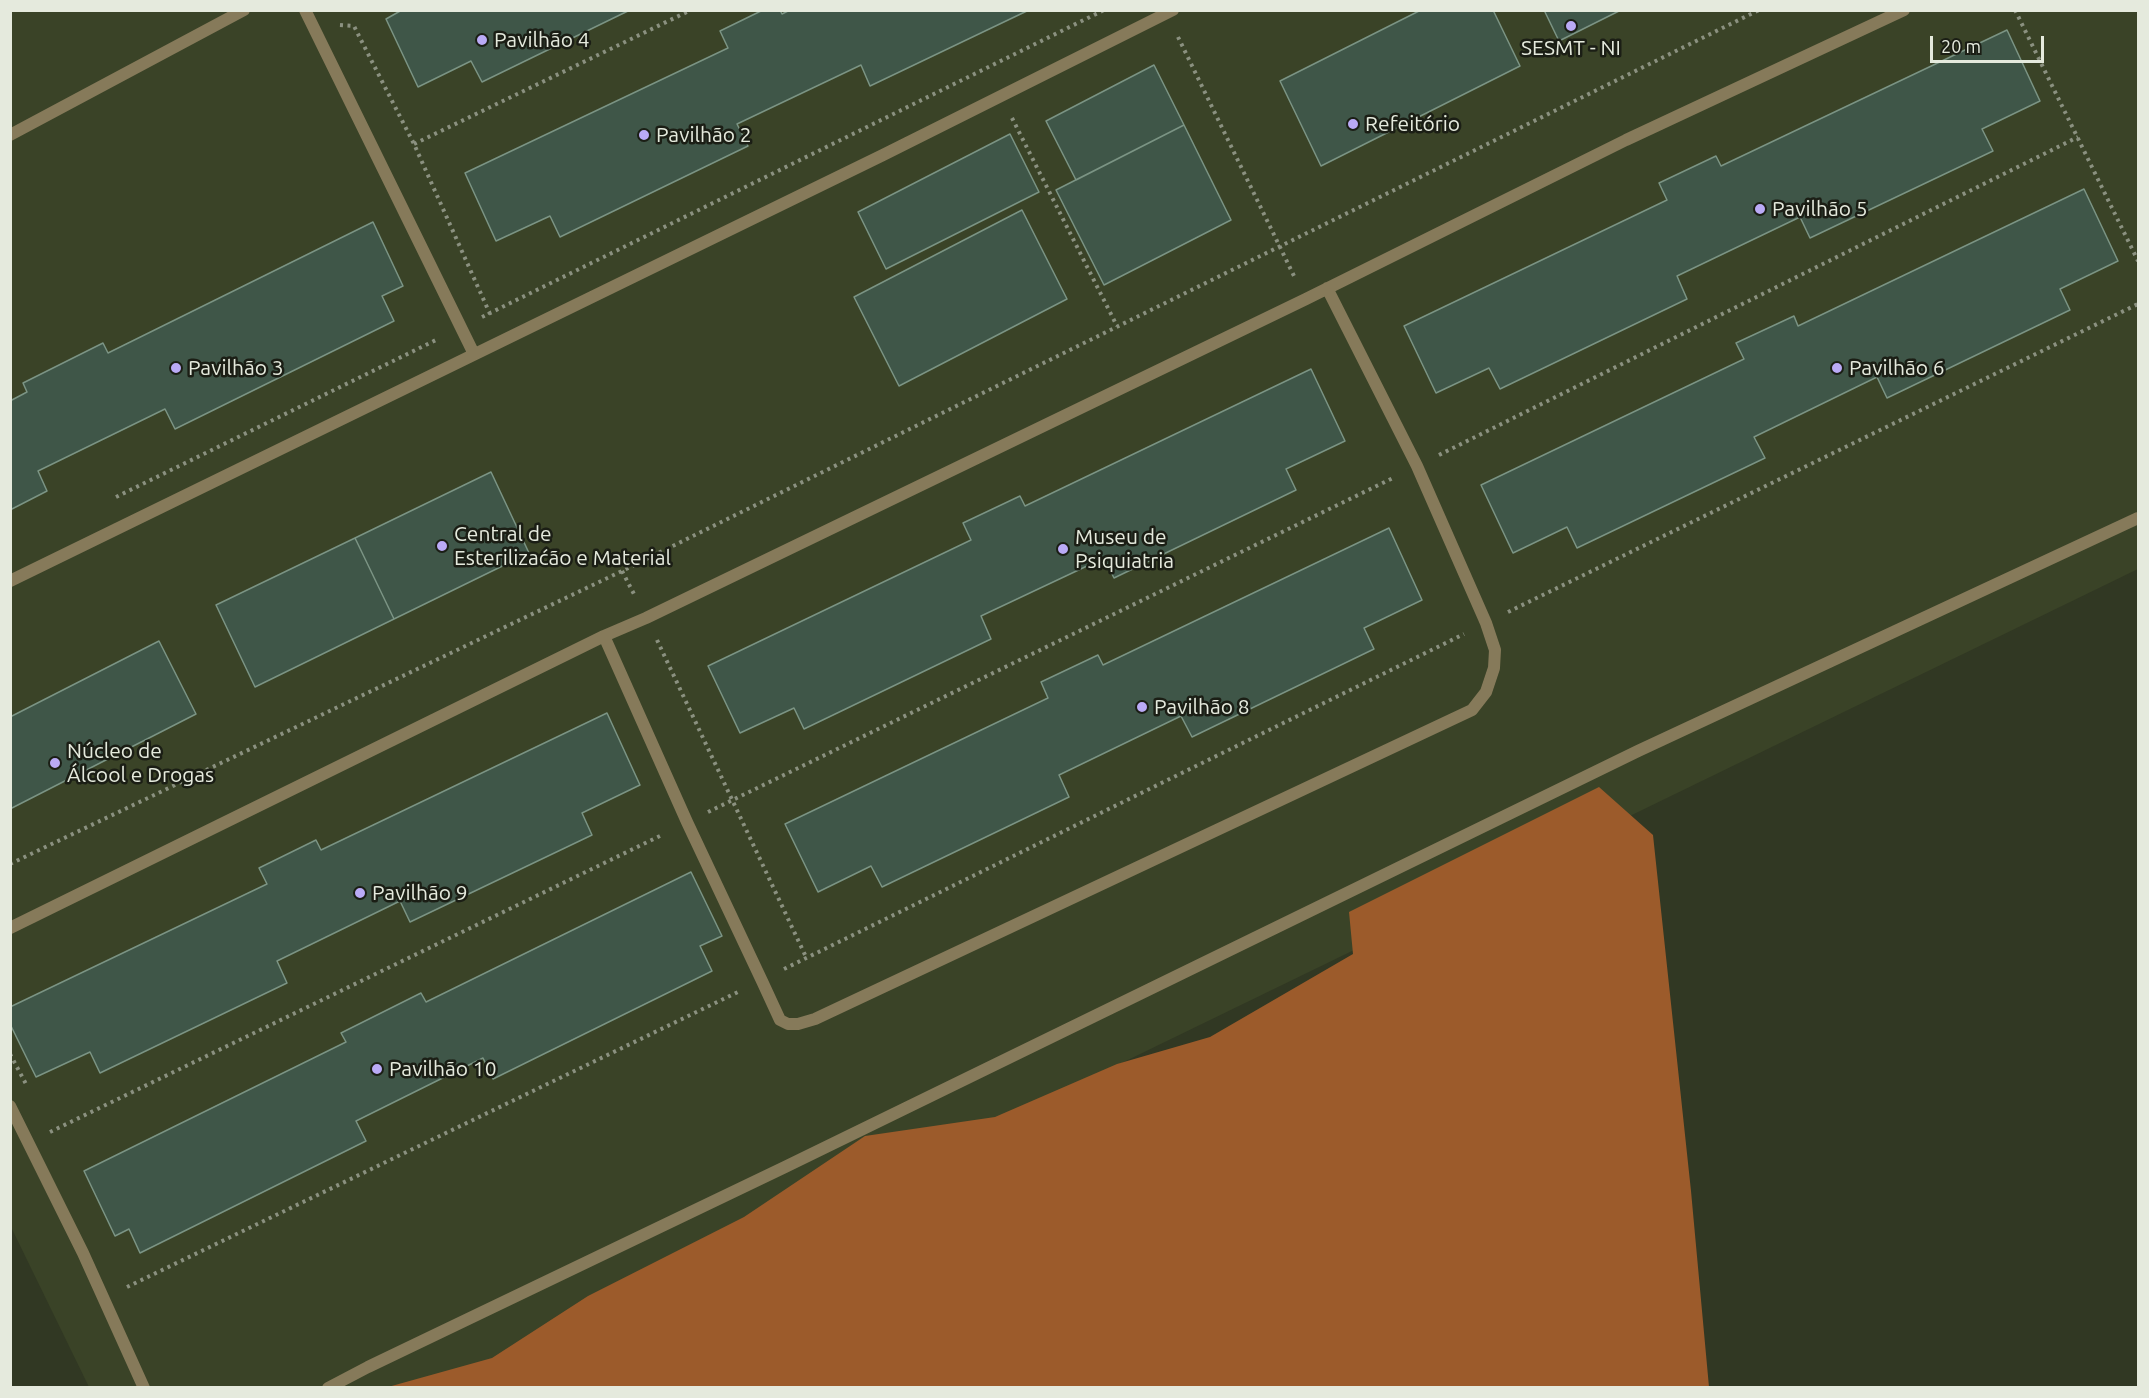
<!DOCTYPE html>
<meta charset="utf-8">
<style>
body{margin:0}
#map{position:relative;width:2149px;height:1398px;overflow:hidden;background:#313823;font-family:Ubuntu,sans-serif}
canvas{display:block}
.frame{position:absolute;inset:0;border:12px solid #e5eadd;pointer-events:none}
.scale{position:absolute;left:1930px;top:36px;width:114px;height:27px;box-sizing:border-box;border:3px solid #e5eadd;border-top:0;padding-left:8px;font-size:18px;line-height:21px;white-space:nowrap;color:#e5eadd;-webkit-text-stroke:4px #1b1e15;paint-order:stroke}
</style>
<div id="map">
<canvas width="2149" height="1398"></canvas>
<div class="frame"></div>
<div class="scale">20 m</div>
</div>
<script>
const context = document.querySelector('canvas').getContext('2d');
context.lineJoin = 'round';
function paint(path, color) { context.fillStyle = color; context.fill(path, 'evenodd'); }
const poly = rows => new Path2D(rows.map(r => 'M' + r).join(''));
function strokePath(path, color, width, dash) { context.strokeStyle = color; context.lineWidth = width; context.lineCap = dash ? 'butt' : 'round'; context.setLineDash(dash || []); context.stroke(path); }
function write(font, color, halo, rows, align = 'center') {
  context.font = font + ' Ubuntu,sans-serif'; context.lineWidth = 5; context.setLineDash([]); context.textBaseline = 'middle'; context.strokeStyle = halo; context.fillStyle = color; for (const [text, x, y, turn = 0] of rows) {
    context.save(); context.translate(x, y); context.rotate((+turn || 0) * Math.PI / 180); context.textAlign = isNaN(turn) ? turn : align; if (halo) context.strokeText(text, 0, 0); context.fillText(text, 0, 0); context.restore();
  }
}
paint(poly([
 [11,11,2138,11,2138,569,455,1387,89,1387,11,1227]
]), '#3a4327');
paint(poly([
 [1599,787,1653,835,1691,1191,1709,1387,388,1387,492,1358,588,1296,744,1217,865,1136,995,1117,1117,1064,1210,1037,1353,954,1349,912]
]), '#9c5b2b');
const building = poly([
 [402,10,630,10,482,82,471,61,418,87,386,19,402,10],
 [763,10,780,10,782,14,790,10,1029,10,870,86,861,65,737,124,748,146,560,237,550,216,496,241,465,173,728,48,720,31,763,10],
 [1421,10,1493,10,1520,66,1321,166,1280,81,1421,10],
 [1544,10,1621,10,1559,41,1544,10],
 [2007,30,2040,101,1982,129,1993,151,1810,238,1800,217,1677,276,1687,299,1500,389,1489,368,1436,393,1404,326,1667,200,1659,183,1716,156,1721,166,2007,30],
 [1154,65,1184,125,1076,180,1046,121,1154,65],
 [1184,125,1231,220,1104,285,1056,190,1184,125],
 [1010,134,1039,192,886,269,858,212,1010,134],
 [2084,189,2118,261,2060,289,2070,310,1887,398,1877,377,1754,437,1765,458,1577,548,1567,527,1513,553,1481,485,1744,359,1736,343,1794,316,1798,326,2084,189],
 [1022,210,1067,299,899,386,854,297,1022,210],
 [373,222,403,286,382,296,394,321,175,429,165,409,38,471,47,491,10,510,10,401,27,392,23,383,103,343,108,353,373,222],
 [1311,369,1345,441,1286,469,1296,490,1114,578,1104,558,981,616,991,639,804,729,794,708,740,733,708,666,971,540,963,523,1020,496,1025,506,1311,369],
 [491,472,529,553,394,619,355,538,491,472],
 [1389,528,1422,600,1364,628,1374,649,1192,737,1181,716,1059,775,1069,797,882,887,871,866,818,892,785,824,1048,698,1041,682,1098,655,1103,665,1389,528],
 [355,538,394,619,255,687,216,605,355,538],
 [159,641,196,714,10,809,10,717,159,641],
 [607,713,640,785,582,813,592,835,410,922,400,901,277,961,287,983,100,1073,90,1052,36,1077,10,1024,10,1007,267,884,259,868,316,840,321,850,607,713],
 [691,872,722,936,700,946,712,971,493,1079,483,1058,356,1121,366,1141,140,1253,129,1229,115,1236,84,1171,346,1042,341,1033,421,993,426,1002,691,872]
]);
paint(building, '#3f5648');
strokePath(building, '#7b9484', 1.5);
strokePath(poly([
 [2015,10,2138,261],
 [340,25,354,26,361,40,414,144,490,314],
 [1178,37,1294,276],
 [1012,118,1117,326],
 [414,144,691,10],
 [482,317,1104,10],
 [1439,455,2078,137],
 [116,497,438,339],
 [622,571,635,596],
 [1508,612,2138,304],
 [657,640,806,957],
 [708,812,1395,477],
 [10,864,622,571,1759,10],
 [784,969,1464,634],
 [10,1054,26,1084],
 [50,1132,664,834],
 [127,1287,740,991]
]), '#8b9180', 4, [3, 4.5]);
strokePath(poly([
 [305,10,474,354],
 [10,135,244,10],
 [10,581,883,155,1173,10],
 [604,636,687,822,762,981,780,1020,788,1024,798,1024,815,1019,1472,710,1486,692,1494,668,1495,650,1486,623,1417,466,1327,288],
 [10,928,604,636,646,618,1306,299,1626,140,1904,10],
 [10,1106,83,1253,144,1388],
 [328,1388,368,1367,785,1167,1638,751,2138,518]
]), '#867a5a', 12);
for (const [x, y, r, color] of [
 [1571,26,6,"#baaaf6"],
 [482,40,6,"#baaaf6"],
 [1353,124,6,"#baaaf6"],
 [644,135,6,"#baaaf6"],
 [1760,209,6,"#baaaf6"],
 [176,368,6,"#baaaf6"],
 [1837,368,6,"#baaaf6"],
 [442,546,6,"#baaaf6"],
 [1063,549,6,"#baaaf6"],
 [1142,707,6,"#baaaf6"],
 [55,763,6,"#baaaf6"],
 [360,893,6,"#baaaf6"],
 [377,1069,6,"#baaaf6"]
]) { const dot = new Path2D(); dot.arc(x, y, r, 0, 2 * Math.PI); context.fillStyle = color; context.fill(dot); strokePath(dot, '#1b1e15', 2); }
write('21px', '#e5eadd', '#1b1e15', [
 ["Pavilhão 4",494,40],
 ["SESMT - NI",1571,48,"center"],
 ["Refeitório",1365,124],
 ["Pavilhão 2",656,135],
 ["Pavilhão 5",1772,209],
 ["Pavilhão 3",188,368],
 ["Pavilhão 6",1849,368],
 ["Central de",454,534],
 ["Esterilizaćão e Material",454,558],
 ["Museu de",1075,537],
 ["Psiquiatria",1075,561],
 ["Pavilhão 8",1154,707],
 ["Núcleo de",67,751],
 ["Álcool e Drogas",67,775],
 ["Pavilhão 9",372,893],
 ["Pavilhão 10",389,1069]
], 'left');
</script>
